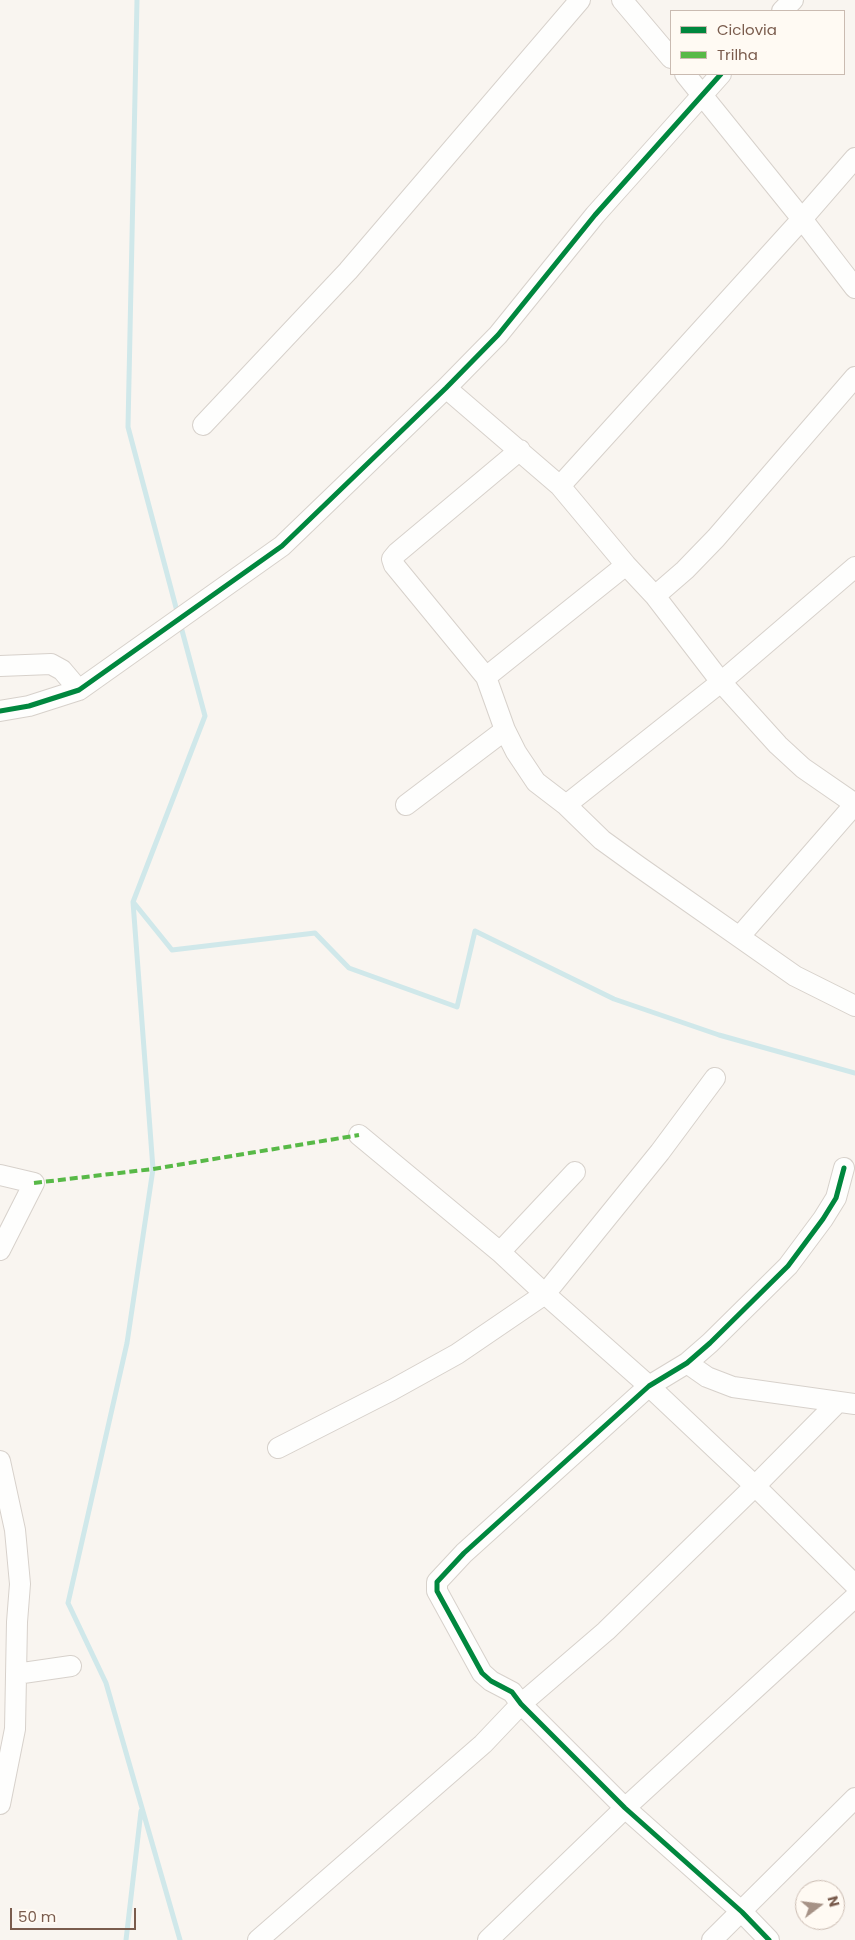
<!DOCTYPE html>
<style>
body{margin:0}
#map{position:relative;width:855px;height:1940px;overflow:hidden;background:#f9f5f0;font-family:Poppins,sans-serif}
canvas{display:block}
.legend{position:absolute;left:670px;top:10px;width:175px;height:65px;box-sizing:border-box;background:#fffaf3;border:1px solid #cabbb1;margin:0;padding:6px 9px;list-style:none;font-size:15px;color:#7a5c4d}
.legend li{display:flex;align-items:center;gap:10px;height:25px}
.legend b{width:25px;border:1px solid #cabbb1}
.north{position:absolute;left:795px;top:1880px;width:50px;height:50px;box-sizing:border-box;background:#fffaf3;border:1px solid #cabbb1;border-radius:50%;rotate:75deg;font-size:14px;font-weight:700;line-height:20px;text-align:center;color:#7a5c4d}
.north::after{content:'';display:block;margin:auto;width:18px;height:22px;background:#a69286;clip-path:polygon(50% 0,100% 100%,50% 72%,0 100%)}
.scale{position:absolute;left:10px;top:1908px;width:126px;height:22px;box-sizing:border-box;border:2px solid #7a5c4d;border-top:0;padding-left:6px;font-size:15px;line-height:18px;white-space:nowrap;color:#7a5c4d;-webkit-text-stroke:4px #fffaf3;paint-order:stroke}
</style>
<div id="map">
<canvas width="855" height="1940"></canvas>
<ul class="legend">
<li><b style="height:6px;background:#00873e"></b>Ciclovia</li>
<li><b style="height:6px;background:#58b947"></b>Trilha</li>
</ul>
<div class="north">N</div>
<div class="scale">50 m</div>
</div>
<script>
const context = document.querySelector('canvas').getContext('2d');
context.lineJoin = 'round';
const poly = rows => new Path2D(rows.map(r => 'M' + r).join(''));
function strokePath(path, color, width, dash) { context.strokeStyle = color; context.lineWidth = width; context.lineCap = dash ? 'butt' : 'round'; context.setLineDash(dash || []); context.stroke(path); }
strokePath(poly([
 [137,0,128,427,178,615],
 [134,903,172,950,315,933,349,968,457,1007,475,931,614,999,719,1035,855,1073],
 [126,1940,141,1811],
 [180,1940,106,1683,68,1603,127,1343,153,1169,133,902,205,716,180,623]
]), '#d0e8ea', 5);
const street = poly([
 [622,0,671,58],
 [782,11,793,0],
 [685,74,802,219,855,288],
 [446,388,560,486,626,565,655,596,721,682,778,745,803,768,855,804,740,936],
 [203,425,348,271,580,0],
 [520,450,397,553,392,559,394,565,486,677,505,730,516,752,536,782,566,805,602,840,638,866,795,976,855,1006],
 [560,486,802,219,855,158],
 [655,596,685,570,716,538,855,377],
 [0,666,51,664,62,670,79,690],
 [486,677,626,565],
 [0,711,29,706,79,690,282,546,446,388,498,335,595,215,721,74],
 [406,805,505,730],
 [566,805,721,682,855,567],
 [359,1135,500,1252,545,1294,649,1386,755,1486,855,1585],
 [0,1175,34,1183,0,1250],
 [500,1252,575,1172],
 [687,1363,707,1377,733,1387,855,1404],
 [278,1448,392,1390,457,1354,545,1294,660,1152,715,1078],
 [0,1461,15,1530,20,1584,17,1622,15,1729,0,1804],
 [16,1674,71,1666],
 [258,1940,483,1744,521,1704,606,1631,755,1486,838,1402],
 [488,1940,625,1808,855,1597],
 [712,1940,855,1798],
 [769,1940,742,1912,625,1808,521,1704,512,1692,491,1681,482,1673,437,1591,437,1582,464,1553,649,1386,687,1363,710,1343,788,1266,823,1219,836,1198,844,1168]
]);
strokePath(street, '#d7d1cb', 22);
strokePath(street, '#fefefd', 20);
strokePath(poly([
 [34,1183,153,1169,359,1135]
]), '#58b947', 4, [8, 4]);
strokePath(poly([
 [0,711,29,706,79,690,282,546,446,388,498,335,595,215,721,74],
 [769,1940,742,1912,625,1808,521,1704,512,1692,491,1681,482,1673,437,1591,437,1582,464,1553,649,1386,687,1363,710,1343,788,1266,823,1219,836,1198,844,1168]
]), '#00873e', 5);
</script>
